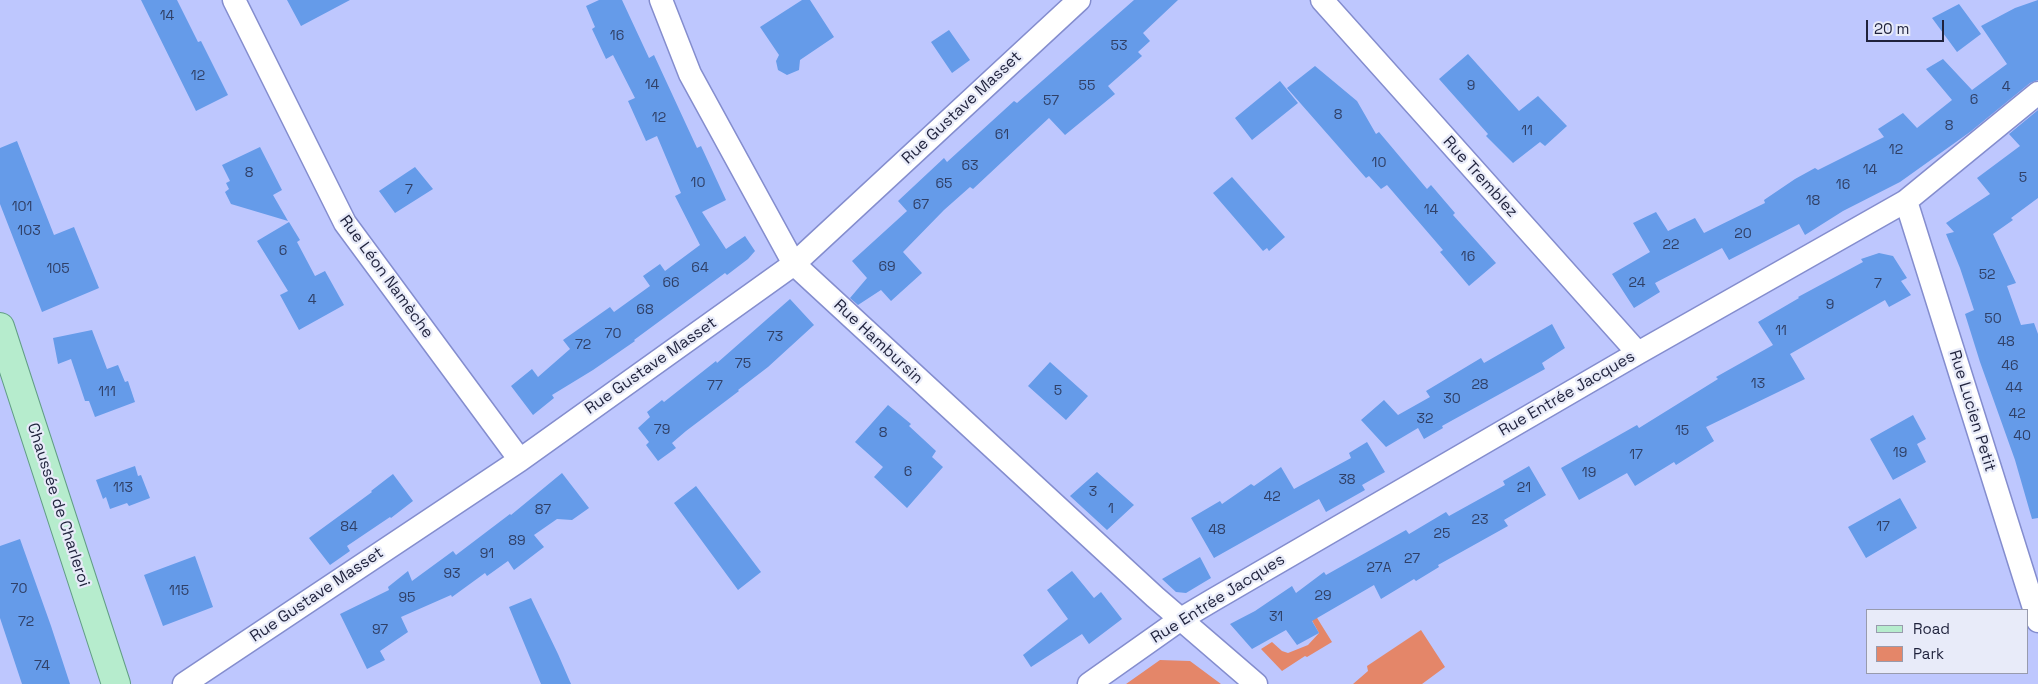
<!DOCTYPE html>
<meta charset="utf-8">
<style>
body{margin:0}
#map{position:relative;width:2038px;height:684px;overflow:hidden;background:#bec7fe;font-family:"Space Grotesk",sans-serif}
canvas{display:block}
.legend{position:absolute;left:1866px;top:609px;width:162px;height:65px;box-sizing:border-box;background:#e8ebf9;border:1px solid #989bad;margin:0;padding:6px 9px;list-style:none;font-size:15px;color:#1f223c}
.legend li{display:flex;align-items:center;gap:10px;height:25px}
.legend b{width:25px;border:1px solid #989bad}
.scale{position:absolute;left:1866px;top:20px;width:78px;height:22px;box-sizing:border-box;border:2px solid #1f223c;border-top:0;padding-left:6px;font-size:15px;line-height:18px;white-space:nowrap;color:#1f223c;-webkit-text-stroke:4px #e8ebf9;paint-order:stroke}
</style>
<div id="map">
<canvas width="2038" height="684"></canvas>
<ul class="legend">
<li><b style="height:6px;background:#b6eccd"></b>Road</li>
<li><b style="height:14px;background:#e48669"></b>Park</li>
</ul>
<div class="scale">20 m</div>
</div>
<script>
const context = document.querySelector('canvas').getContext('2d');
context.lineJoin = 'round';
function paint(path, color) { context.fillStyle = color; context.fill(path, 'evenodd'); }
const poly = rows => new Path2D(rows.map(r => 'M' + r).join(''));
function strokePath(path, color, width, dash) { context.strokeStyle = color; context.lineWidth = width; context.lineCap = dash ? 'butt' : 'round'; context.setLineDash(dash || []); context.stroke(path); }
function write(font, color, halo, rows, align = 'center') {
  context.font = font + ' "Space Grotesk",sans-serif'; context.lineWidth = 4.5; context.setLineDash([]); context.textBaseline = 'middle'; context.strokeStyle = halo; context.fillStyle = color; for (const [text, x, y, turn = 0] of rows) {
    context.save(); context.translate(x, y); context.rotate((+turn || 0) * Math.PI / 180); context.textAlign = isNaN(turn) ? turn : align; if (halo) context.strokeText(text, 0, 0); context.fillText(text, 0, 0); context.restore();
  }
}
paint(poly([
 [1309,605,1332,642,1307,657,1305,656,1282,671,1261,649,1272,642,1282,651,1288,653,1308,645,1319,633,1305,608],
 [1421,630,1445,667,1422,684,1353,684,1368,671,1367,666],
 [1160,660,1190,661,1221,684,1126,684]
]), '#e48669');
paint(poly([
 [141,0,177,0,198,42,201,41,228,95,196,111],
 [287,0,350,0,301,26],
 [599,0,622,0,649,58,654,55,697,148,701,146,726,200,702,212,726,249,745,236,755,251,748,259,727,275,725,273,634,340,635,341,593,370,552,395,554,398,533,415,511,386,532,369,538,377,570,349,563,340,610,307,614,312,650,286,643,276,660,264,665,271,700,245,675,196,681,193,657,136,646,141,628,101,635,98,613,55,606,59,592,29,595,27,586,6],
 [802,0,810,0,834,37,800,60,799,70,787,75,778,70,776,61,779,55,760,27],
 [1134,0,1178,0,1143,33,1150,41,1138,52,1142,56,1108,86,1115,94,1065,135,1049,118,973,189,970,187,944,210,903,252,922,273,891,301,881,290,858,305,850,298,867,278,852,261,907,211,898,201,944,158,947,162,1014,101,1017,103],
 [2038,0,2038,80,2030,83,1970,132,1900,182,1843,211,1805,235,1799,224,1729,260,1722,248,1655,283,1660,292,1634,308,1612,274,1650,252,1633,223,1656,212,1668,231,1695,218,1704,233,1765,203,1764,200,1795,179,1815,168,1818,170,1884,137,1878,129,1903,113,1917,128,1952,100,1926,69,1943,59,1972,90,2007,64,1981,26,2015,8],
 [1959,4,1981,34,1957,52,1932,18],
 [949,30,970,60,952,73,931,42],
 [1468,54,1519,111,1538,96,1567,126,1545,146,1540,142,1513,163,1486,136,1488,134,1439,79],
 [1315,66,1357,101,1376,134,1379,132,1427,189,1431,185,1455,213,1453,215,1496,263,1469,286,1440,252,1443,250,1387,185,1381,189,1369,176,1366,178,1287,88],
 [1280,81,1298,103,1252,140,1235,118],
 [2038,110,2038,198,2011,218,2013,220,1993,234,2016,283,2007,286,2021,325,2034,323,2038,334,2038,518,2032,519,2015,460,1980,362,1965,314,1974,310,1960,268,1946,234,1954,232,1946,223,1990,194,1977,178,2020,146,2009,134],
 [17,141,54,235,74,227,99,288,42,312,0,204,0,148],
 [260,147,282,190,273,195,288,221,231,204,225,192,229,189,226,183,230,181,222,165],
 [415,167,433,189,395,213,379,191],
 [1232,177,1285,237,1269,251,1267,248,1263,251,1213,193],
 [289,222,300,240,297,242,315,276,325,271,344,305,299,330,280,295,288,291,257,241],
 [1879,253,1893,256,1907,278,1901,281,1911,295,1889,307,1885,300,1790,354,1805,379,1706,427,1714,441,1676,465,1674,462,1635,486,1627,473,1579,500,1561,468,1637,425,1639,428,1718,379,1716,377,1773,345,1758,322,1799,298,1798,297,1863,262,1861,259],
 [790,299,814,325,768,367,738,390,739,391,686,431,672,443,676,448,658,461,646,445,649,442,638,428,650,417,647,412,662,400,664,402,716,361,717,363],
 [1552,324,1565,348,1542,363,1545,369,1442,426,1443,428,1424,439,1418,428,1386,447,1361,420,1384,400,1398,415,1430,397,1426,391,1481,358,1484,363],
 [92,330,107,369,118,365,125,382,128,381,135,402,95,417,89,401,85,401,71,359,58,364,53,338],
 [1050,362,1088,396,1066,420,1028,386],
 [888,405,911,424,909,426,936,451,932,457,943,467,907,508,874,477,883,467,855,442],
 [1913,415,1926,439,1917,444,1926,462,1893,480,1870,439],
 [1367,442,1385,472,1362,485,1365,490,1326,512,1319,499,1214,558,1191,518,1220,501,1222,504,1251,484,1254,486,1281,467,1294,489,1351,458,1349,453],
 [135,466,138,476,141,475,150,498,129,506,127,503,110,509,106,497,103,499,96,480],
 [1529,466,1546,495,1504,520,1508,526,1438,565,1439,567,1416,581,1414,579,1381,599,1374,585,1312,621,1319,633,1297,645,1286,630,1252,649,1230,624,1255,611,1292,586,1296,593,1324,572,1326,575,1406,530,1409,534,1446,512,1449,516,1505,485,1503,481],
 [1097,472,1134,505,1107,530,1070,496],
 [562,473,589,508,572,520,557,519,534,535,544,547,514,570,508,561,487,576,485,573,452,597,451,595,401,617,408,632,380,651,385,660,367,669,340,614,389,590,388,587,408,571,412,581,453,551,456,555,510,514,511,515],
 [393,474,413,501,391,518,390,517,347,546,350,551,330,565,309,538,372,492,371,491],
 [696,486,761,572,738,590,674,503],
 [1900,498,1917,528,1866,558,1848,527],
 [20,539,51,626,70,684,22,684,0,618,0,546],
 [195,556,213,607,163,626,144,575],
 [1200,557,1211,578,1186,593,1176,592,1162,579],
 [1072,571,1094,598,1101,592,1122,619,1089,644,1082,634,1031,667,1023,655,1068,619,1047,590],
 [531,598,558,654,571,684,541,684,509,607]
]), '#659be9');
const minor = poly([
 [234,0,345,223,520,460],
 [661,0,690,74,794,264,1155,597,1256,684],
 [1322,0,1638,353],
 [1906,201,2038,621],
 [184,684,520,460,794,264,1079,0],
 [1089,684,1181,619,1213,600,1638,353,1906,201,2038,93]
]);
const primary = poly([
 [0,327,116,684]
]);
strokePath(minor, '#848dce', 25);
strokePath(primary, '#619e85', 30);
strokePath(minor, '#fff', 22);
strokePath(primary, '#b6eccd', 28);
write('14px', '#304067', null, [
 ["14",167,16],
 ["16",617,36],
 ["53",1119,46],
 ["12",198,76],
 ["14",652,85],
 ["55",1087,86],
 ["9",1471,86],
 ["4",2006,87],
 ["6",1974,100],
 ["57",1051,101],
 ["8",1338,115],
 ["12",659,118],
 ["8",1949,126],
 ["11",1527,131],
 ["61",1002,135],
 ["12",1896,150],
 ["10",1379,163],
 ["63",970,166],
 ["14",1870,170],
 ["8",249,173],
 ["5",2023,178],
 ["10",698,183],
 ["65",944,184],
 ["16",1843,185],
 ["7",409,190],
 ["18",1813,201],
 ["67",921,205],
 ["101",22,207],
 ["14",1431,210],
 ["103",29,231],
 ["20",1743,234],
 ["22",1671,245],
 ["6",283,251],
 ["16",1468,257],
 ["69",887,267],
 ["64",700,268],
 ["105",58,269],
 ["52",1987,275],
 ["66",671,283],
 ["24",1637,283],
 ["7",1878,284],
 ["4",312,300],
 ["9",1830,305],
 ["68",645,310],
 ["50",1993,319],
 ["11",1781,331],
 ["70",613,334],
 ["73",775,337],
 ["48",2006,342],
 ["72",583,345],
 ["75",743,364],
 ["46",2010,366],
 ["13",1758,384],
 ["28",1480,385],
 ["77",715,386],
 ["44",2014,388],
 ["5",1058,391],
 ["111",107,392],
 ["30",1452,399],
 ["42",2017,414],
 ["32",1425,419],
 ["79",662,430],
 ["15",1682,431],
 ["8",883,433],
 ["40",2022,436],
 ["19",1900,453],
 ["17",1636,455],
 ["6",908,472],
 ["19",1589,473],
 ["38",1347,480],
 ["113",123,488],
 ["21",1524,488],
 ["3",1093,492],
 ["42",1272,497],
 ["1",1111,509],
 ["87",543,510],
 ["23",1480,520],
 ["84",349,527],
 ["17",1883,527],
 ["48",1217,530],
 ["25",1442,534],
 ["89",517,541],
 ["91",487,554],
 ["27",1412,559],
 ["27A",1379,568],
 ["93",452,574],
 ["70",19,589],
 ["115",179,591],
 ["29",1323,596],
 ["95",407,598],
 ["31",1276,617],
 ["72",26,622],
 ["97",380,630],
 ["74",42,666]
]);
write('16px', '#1f223c', '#e8ebf9', [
 ["Rue Gustave Masset",962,108,-43],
 ["Rue Tremblez",1480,177,48],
 ["Rue Léon Namèche",386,277,54],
 ["Rue Hambursin",878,342,43],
 ["Rue Gustave Masset",651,366,-35],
 ["Rue Entrée Jacques",1567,394,-30],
 ["Rue Lucien Petit",1972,411,73],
 ["Chaussée de Charleroi",58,505,72],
 ["Rue Gustave Masset",317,595,-34],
 ["Rue Entrée Jacques",1218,599,-32]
]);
</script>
